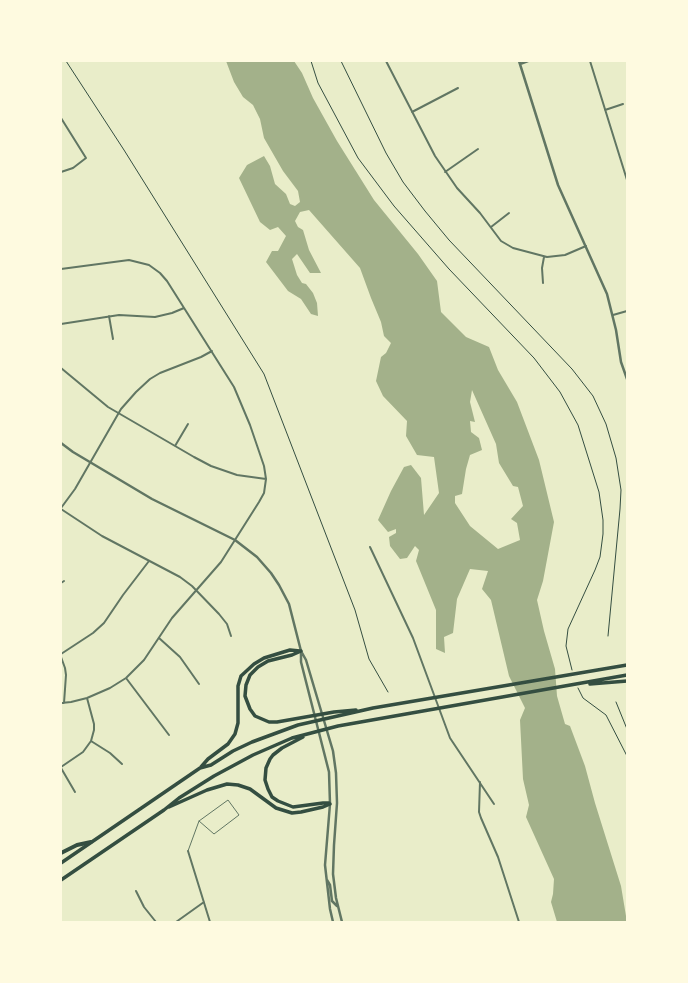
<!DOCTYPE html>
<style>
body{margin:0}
#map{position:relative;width:688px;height:983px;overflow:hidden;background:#e9edc9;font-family:Raleway,sans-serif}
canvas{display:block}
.frame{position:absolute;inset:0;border:62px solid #fefae0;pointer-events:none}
</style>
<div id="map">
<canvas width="688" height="983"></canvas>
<div class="frame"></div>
</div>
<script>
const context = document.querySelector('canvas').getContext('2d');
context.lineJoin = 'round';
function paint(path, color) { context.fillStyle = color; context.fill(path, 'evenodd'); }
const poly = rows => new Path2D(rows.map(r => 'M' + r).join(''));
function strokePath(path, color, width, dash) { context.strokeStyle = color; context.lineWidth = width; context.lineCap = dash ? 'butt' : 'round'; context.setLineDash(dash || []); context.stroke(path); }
paint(poly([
 [226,61,294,61,302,73,313,98,337,141,374,200,418,254,437,281,441,312,466,337,489,347,498,370,517,402,539,460,554,522,543,581,537,600,544,631,555,669,557,696,565,724,570,726,585,766,595,803,621,886,627,922,557,922,551,902,553,894,554,879,526,817,529,805,523,779,520,720,525,708,509,676,491,600,482,589,488,571,470,569,457,599,453,633,444,637,445,653,436,649,436,610,416,561,419,550,415,546,407,558,400,559,390,546,389,537,396,533,396,529,388,532,378,520,391,491,404,467,411,465,421,478,424,515,439,493,434,457,417,455,406,436,407,421,383,396,376,381,381,357,386,353,391,343,384,336,381,322,371,298,360,268,309,210,300,212,295,221,298,227,303,230,309,250,321,273,310,273,297,254,292,259,297,275,302,283,306,284,313,293,317,303,318,316,311,314,301,299,288,291,266,262,272,251,278,251,286,236,278,227,270,230,260,222,239,178,247,165,264,156,270,166,275,184,286,194,290,204,295,206,300,202,298,191,283,171,264,138,260,119,253,105,243,97,234,82],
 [472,390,496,444,499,463,513,486,518,487,523,506,511,519,517,523,520,540,498,549,470,526,455,503,455,496,462,494,466,469,470,455,482,450,479,438,471,432,470,421,475,422,470,402]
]), '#a3b18a');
strokePath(poly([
 [66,61,124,150,264,374,355,610,369,659,388,692],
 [311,61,318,83,358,158,394,206,449,269,534,358,560,392,578,425,599,492,603,520,603,534,600,557,595,570,568,629,566,646,572,670],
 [341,61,386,153,403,182,425,211,449,240,572,369,593,396,606,424,616,458,621,490,620,509,608,636],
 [578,688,583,698,606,715,627,756],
 [616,702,627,729]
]), '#344e41', 1);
strokePath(poly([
 [188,851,199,821,228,800,239,815,214,834,199,821]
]), '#617663', 1);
strokePath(poly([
 [386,61,435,156,457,188,480,213,501,241,513,248,547,257,565,255,586,246],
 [590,61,627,180],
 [605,110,623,104],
 [412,112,458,88],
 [61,118,86,158,73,168,61,172],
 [445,172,478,149],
 [491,227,509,213],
 [61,269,129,260,149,265,160,273,167,281,234,387,250,425,264,466,266,479,264,493,259,502,221,562,172,618,144,660,126,678,110,688,87,698,71,702,61,703],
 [543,283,542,268,544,257],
 [613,315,627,311],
 [109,316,113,339],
 [61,324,119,315,155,317,172,313,184,308],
 [61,368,108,407,194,457,211,466,237,475,266,479],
 [175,446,188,424],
 [61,508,75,489,121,409,136,392,150,379,160,373,201,357,212,351],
 [61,509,102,536,180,577,192,586,219,614,227,624,231,636],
 [370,547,413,638,450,738,494,804],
 [61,583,64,581],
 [159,638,180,657,199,684],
 [61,654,93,633,104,623,123,595,149,561],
 [61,657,65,668,66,675,64,703],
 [126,678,169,735],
 [91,741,110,753,122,764],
 [61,767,83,752,91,741,94,730,94,724,87,698],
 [61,768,75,792],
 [480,782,479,812,481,818,498,857,519,922],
 [188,851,210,922],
 [136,891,144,907,156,922],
 [176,922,204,902]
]), '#617663', 2);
strokePath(poly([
 [519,61,558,185,607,294,616,330,621,362,627,379],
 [520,64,528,61],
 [61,443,73,452,152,499,235,540,257,557,271,573,279,585,289,604,301,651,306,660,333,751,336,773,337,803,334,845,333,874,336,898,342,922],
 [301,651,301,662,329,772,330,804,325,865,330,909,333,922],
 [327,880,330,885,332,901,337,906]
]), '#617663', 2.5);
strokePath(poly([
 [301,651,292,655,268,661,258,667,250,675,246,685,245,696,250,709,255,716,269,722,277,722,334,712,356,710],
 [590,684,627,681],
 [303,737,282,748,273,755,270,759,266,768,265,780,268,789,272,797,278,801,293,807,323,803,329,803],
 [201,767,208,759,228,744,235,734,238,723,238,686,241,676,254,664,264,658,290,650,300,651],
 [169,807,207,790,227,784,238,785,250,789,276,808,292,813,301,812,323,807,330,804],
 [61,863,200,768,211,765,233,751,252,742,298,725,373,708,627,665],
 [61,880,164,810,179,798,214,776,253,755,292,738,338,726,627,675]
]), '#344e41', 3.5);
strokePath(poly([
 [61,853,77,845,91,842]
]), '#344e41', 4);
</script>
